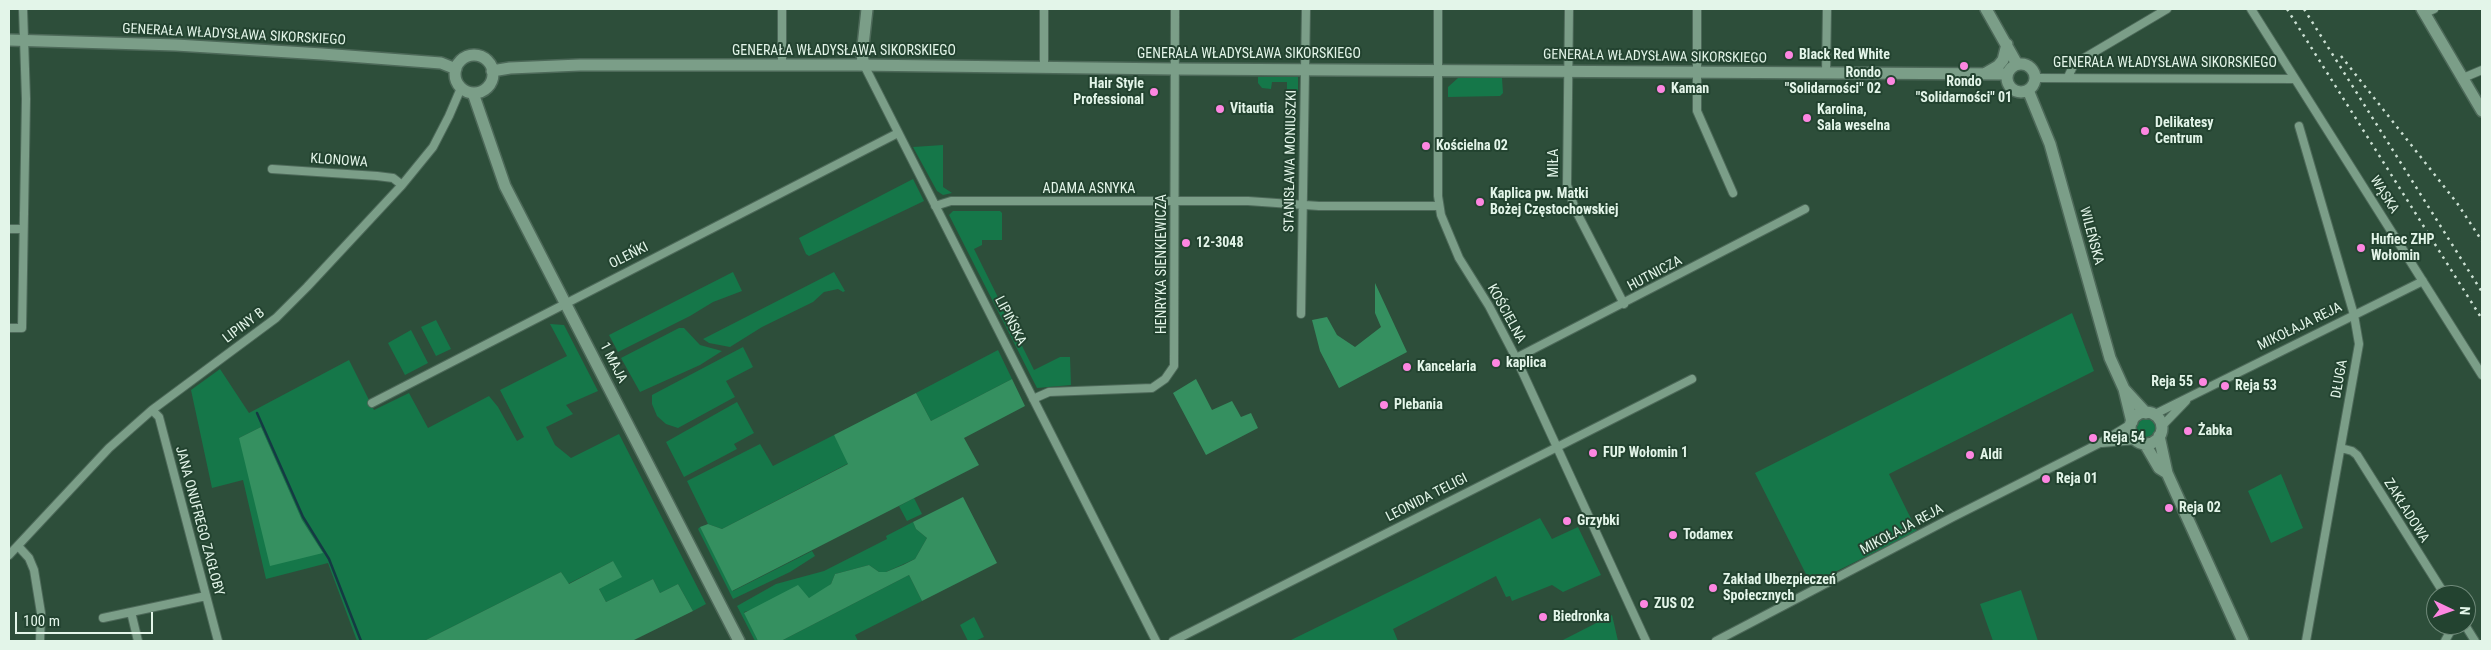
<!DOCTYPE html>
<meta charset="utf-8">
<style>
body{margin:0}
#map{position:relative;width:2491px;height:650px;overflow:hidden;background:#2d4e3a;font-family:"Roboto Condensed",sans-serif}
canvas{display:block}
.frame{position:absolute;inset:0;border:10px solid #e3f5e9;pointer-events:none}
.north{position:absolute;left:2426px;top:585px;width:50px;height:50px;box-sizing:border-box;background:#234330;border:1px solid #708a7a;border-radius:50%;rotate:93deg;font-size:14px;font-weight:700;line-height:20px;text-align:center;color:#e3f5e9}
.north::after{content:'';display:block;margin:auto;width:18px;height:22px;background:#fd86e1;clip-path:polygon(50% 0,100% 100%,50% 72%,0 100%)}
.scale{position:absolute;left:15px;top:612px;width:138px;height:22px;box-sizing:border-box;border:2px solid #e3f5e9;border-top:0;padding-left:6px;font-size:15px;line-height:18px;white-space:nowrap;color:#e3f5e9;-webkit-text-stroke:4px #234330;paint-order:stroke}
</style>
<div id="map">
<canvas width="2491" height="650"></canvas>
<div class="frame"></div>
<div class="north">N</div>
<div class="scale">100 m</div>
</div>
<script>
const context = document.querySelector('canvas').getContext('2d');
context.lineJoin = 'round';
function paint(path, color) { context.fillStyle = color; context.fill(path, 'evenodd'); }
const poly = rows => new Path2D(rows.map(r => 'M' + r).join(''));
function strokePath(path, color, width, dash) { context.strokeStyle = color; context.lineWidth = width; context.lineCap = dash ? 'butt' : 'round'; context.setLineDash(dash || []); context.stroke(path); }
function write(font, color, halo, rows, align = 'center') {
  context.font = font + ' "Roboto Condensed",sans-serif'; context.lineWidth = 4; context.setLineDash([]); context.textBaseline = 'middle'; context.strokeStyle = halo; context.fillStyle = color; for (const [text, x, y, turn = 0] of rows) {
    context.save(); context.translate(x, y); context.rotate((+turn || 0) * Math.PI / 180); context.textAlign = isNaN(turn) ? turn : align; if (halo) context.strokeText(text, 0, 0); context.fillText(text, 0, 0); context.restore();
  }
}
paint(poly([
 [1258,77,1298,77,1298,95,1294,89,1287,89,1287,82,1272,82,1271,89,1262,88,1258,83],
 [1458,78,1502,78,1503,93,1500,96,1448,97,1448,87],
 [943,145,943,187,952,193,943,195,937,191,913,147],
 [913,179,924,201,809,256,806,254,799,238],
 [953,211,1000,211,1002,213,1002,240,982,240,982,245,974,249,1034,370,1060,357,1070,357,1071,385,1037,388,949,215],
 [733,272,742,291,713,302,690,316,618,352,609,335],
 [834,272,845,291,843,292,838,289,824,292,813,302,762,327,730,347,709,343,703,339],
 [2072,313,2094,371,1889,474,1917,531,1811,584,1755,473],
 [436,320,451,349,436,356,421,327],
 [550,324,564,325,598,391,566,405,573,414,546,427,555,445,571,458,619,434,706,604,693,611,678,584,660,593,653,579,606,602,599,589,613,561,568,584,561,572,424,641,357,641,328,563,266,579,243,480,212,488,191,390,220,369,249,413,349,360,374,410,409,393,428,428,489,396,498,407,517,441,524,437,500,390,567,356],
 [261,427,302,520,323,553,239,438],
 [679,328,684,328,700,345,722,351,700,365,640,392,621,358],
 [411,330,428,363,405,375,388,343],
 [743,347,753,367,726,381,735,397,733,398,678,428,666,424,657,416,652,404,652,395],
 [998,350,1012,379,931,421,916,393],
 [737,402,754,433,734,444,737,449,684,477,666,442],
 '2137 428a9 9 0 1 1 18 0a9 9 0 1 1-18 0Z',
 [834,435,849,463,722,529,708,524,687,481,760,444,773,466],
 [2281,474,2303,528,2271,543,2248,491],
 [914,498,922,514,907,521,899,506],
 [1540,518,1552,539,1578,527,1601,575,1563,592,1552,585,1512,601,1510,596,1506,597,1496,576,1393,629,1398,641,1289,641],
 [913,522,916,529,927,538,915,559,886,572,879,572,869,565,839,573,835,574,831,584,814,597,809,598,804,594,744,612,758,641,755,641,737,606,776,584,824,571,887,539,886,536],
 [700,527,733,591,812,551,815,556,790,572,733,599,698,529],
 [909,575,922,601,855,635,858,641,781,641],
 [2021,590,2038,641,1993,641,1980,604],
 [1612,615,1618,641,1561,641],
 [974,617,984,637,975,641,968,641,960,625]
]), '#157749');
paint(poly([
 [1375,283,1407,352,1339,388,1320,351,1312,320,1327,317,1337,335,1355,347,1381,327,1375,313],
 [1012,379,1025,406,964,438,979,465,732,591,700,527,708,524,722,529,848,464,834,435,916,393,931,421],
 [1196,379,1212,410,1232,401,1241,417,1251,413,1258,428,1206,455,1173,393],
 [261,427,302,520,323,553,270,566,239,438],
 [963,497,997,563,922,601,909,575,781,641,758,641,744,613,798,585,809,598,831,584,835,574,839,573,869,565,879,572,886,572,903,565,915,559,927,538,916,529,913,522],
 [613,561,622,577,599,589,606,602,653,579,660,593,678,584,693,611,632,641,424,641,561,572,569,584]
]), '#359060');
strokePath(poly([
 [257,413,303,517,329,559,361,641]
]), '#143a43', 2.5);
const street = poly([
 [782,9,782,65],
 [1438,9,1438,196,1441,215,1459,258,1489,306,1516,358,1646,641],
 [1569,9,1567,185,1575,209,1624,304],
 [1697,9,1697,111,1733,193],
 [2251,9,2482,375],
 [2425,13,2434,9],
 [864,65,1156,641],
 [1044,67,1044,9],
 [1826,74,1827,9],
 [2068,77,2074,64,2167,9],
 [2035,78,2295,79],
 [2463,78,2482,70],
 [2299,126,2354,315,2359,344,2306,641],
 [272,169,377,176,393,178,402,185],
 [935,206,951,201,1248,201,1319,206,1439,206],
 [9,229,23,229],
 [1301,314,1306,9],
 [9,328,22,328,26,99,23,9],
 [1516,358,1805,209],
 [1033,399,1049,392,1152,388,1165,379,1174,366,1175,9],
 [372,403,898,133],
 [152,410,159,417,218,641],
 [2153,415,2423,281],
 [2161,427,2186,401],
 [2102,443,2136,440],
 [2341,448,2352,451,2357,455,2445,595],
 [18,546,29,558,34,570,41,613,40,641],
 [9,555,109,448,152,410,276,318,307,287,402,185,433,147,449,116,461,88],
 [131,612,138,641],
 [103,618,206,596],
 [2465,625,2475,641],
 [1173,641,1692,379],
 [1716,641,1953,517,2100,443,2131,424],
 [2445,641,2450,632,2459,625]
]);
const secondary = poly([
 [1986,9,2017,64],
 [2422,9,2482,111],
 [9,40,176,45,322,54,441,63,456,69],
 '455 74a19 19 0 1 1 38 0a19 19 0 1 1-38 0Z',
 '2007 78a14 14 0 1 1 28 0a14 14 0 1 1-28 0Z',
 [864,65,862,55,867,9],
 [492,71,510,68,580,65,857,65,1174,69,2007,74],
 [1986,73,1998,66,2003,60,2007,44],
 [2028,90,2050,144,2110,358,2124,389,2146,413],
 [473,93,505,186,739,641],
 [2124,389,2132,422],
 '2130 428a16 16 0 1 1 32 0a16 16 0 1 1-32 0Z',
 [2159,436,2167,473,2243,641],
 [2145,444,2159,468,2167,473]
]);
strokePath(street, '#4d6959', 10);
strokePath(secondary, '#4d6959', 14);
strokePath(street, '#7b9e88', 8);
strokePath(secondary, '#7b9e88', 11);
strokePath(poly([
 [2287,9,2482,319],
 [2304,9,2482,292],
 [2341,56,2457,203,2482,241]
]), '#cce0d3', 2.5, [2.5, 5]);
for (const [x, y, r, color] of [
 [1789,55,5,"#fd86e1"],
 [1964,66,5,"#fd86e1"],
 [1891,81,5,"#fd86e1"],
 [1661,89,5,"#fd86e1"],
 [1154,92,5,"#fd86e1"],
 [1220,109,5,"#fd86e1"],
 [1807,118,5,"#fd86e1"],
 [2145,131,5,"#fd86e1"],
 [1426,146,5,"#fd86e1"],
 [1480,202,5,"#fd86e1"],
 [1186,243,5,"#fd86e1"],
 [2361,248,5,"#fd86e1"],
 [1496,363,5,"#fd86e1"],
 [1407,367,5,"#fd86e1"],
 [2203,382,5,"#fd86e1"],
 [2225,386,5,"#fd86e1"],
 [1384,405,5,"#fd86e1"],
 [2188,431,5,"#fd86e1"],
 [2093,438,5,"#fd86e1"],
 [1593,453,5,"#fd86e1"],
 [1970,455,5,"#fd86e1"],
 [2046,479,5,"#fd86e1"],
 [2169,508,5,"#fd86e1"],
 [1567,521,5,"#fd86e1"],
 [1673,535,5,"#fd86e1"],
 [1713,588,5,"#fd86e1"],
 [1644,604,5,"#fd86e1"],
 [1543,617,5,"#fd86e1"]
]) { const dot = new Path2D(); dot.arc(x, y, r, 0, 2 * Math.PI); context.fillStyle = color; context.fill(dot); strokePath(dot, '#234330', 2); }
write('14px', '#e3f5e9', '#234330', [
 ["GENERAŁA WŁADYSŁAWA SIKORSKIEGO",234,35,3],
 ["GENERAŁA WŁADYSŁAWA SIKORSKIEGO",844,51],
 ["GENERAŁA WŁADYSŁAWA SIKORSKIEGO",1249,54],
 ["GENERAŁA WŁADYSŁAWA SIKORSKIEGO",1655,57,1],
 ["GENERAŁA WŁADYSŁAWA SIKORSKIEGO",2165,63],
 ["KLONOWA",339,161,4],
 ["STANISŁAWA MONIUSZKI",1291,161,-89],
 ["MIŁA",1554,163,-90],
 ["ADAMA ASNYKA",1089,189],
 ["WĄSKA",2384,195,58],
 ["WILEŃSKA",2091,236,75],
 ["OLEŃKI",629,256,-27],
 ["HENRYKA SIENKIEWICZA",1162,264,-90],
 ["HUTNICZA",1655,274,-28],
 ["KOŚCIELNA",1506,314,61],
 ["LIPIŃSKA",1010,321,63],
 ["LIPINY B",244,326,-37],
 ["MIKOŁAJA REJA",2300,327,-26],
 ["1 MAJA",613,363,63],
 ["DŁUGA",2340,379,-80],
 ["LEONIDA TELIGI",1427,498,-27],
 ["ZAKŁADOWA",2406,511,58],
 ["JANA ONUFREGO ZAGŁOBY",199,521,75],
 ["MIKOŁAJA REJA",1902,530,-28]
]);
write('bold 14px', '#e3f5e9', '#234330', [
 ["Black Red White",1799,55],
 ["Rondo",1881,73,"right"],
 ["\"Solidarności\" 02",1881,89,"right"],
 ["Rondo",1964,82,"center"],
 ["\"Solidarności\" 01",1964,98,"center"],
 ["Hair Style",1144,84,"right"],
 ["Professional",1144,100,"right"],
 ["Kaman",1671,89],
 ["Vitautia",1230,109],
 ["Karolina,",1817,110],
 ["Sala weselna",1817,126],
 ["Delikatesy",2155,123],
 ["Centrum",2155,139],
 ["Kościelna 02",1436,146],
 ["Kaplica pw. Matki",1490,194],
 ["Bożej Częstochowskiej",1490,210],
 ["Hufiec ZHP",2371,240],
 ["Wołomin",2371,256],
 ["12-3048",1196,243],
 ["kaplica",1506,363],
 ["Kancelaria",1417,367],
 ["Reja 55",2193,382,"right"],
 ["Reja 53",2235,386],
 ["Plebania",1394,405],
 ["Żabka",2198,431],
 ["Reja 54",2103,438],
 ["FUP Wołomin 1",1603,453],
 ["Aldi",1980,455],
 ["Reja 01",2056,479],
 ["Reja 02",2179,508],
 ["Grzybki",1577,521],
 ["Todamex",1683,535],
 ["Zakład Ubezpieczeń",1723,580],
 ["Społecznych",1723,596],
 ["ZUS 02",1654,604],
 ["Biedronka",1553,617]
], 'left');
</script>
